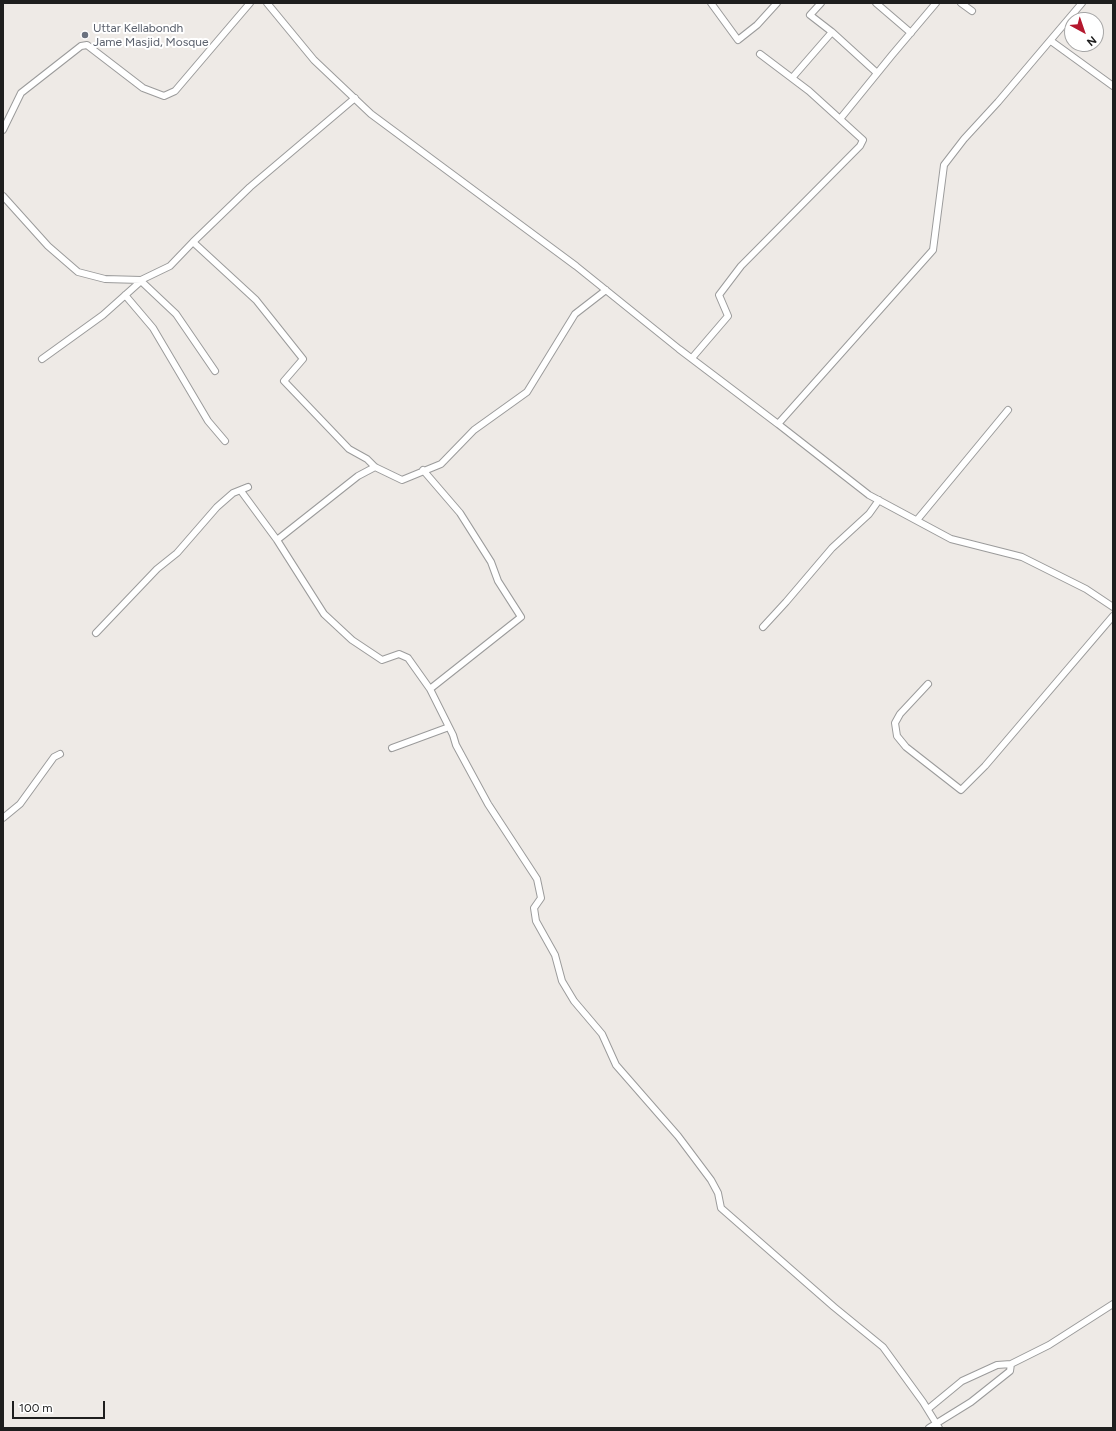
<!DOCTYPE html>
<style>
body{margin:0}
#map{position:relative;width:1116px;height:1431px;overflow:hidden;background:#eeeae6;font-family:Figtree,sans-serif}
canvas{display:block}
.frame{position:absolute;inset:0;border:4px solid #1e1e1e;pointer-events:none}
.north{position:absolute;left:1064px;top:12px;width:40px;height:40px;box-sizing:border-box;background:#fff;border:1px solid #a5a5a5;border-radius:50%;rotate:140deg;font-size:11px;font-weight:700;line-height:16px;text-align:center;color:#1e1e1e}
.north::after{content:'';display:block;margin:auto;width:14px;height:18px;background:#b4182e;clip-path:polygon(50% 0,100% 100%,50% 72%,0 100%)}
.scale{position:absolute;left:12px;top:1401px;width:93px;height:18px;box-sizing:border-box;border:2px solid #1e1e1e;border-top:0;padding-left:5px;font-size:12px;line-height:14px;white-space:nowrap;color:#1e1e1e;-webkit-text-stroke:3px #fff;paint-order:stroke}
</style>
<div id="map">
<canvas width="1116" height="1431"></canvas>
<div class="frame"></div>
<div class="north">N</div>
<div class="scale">100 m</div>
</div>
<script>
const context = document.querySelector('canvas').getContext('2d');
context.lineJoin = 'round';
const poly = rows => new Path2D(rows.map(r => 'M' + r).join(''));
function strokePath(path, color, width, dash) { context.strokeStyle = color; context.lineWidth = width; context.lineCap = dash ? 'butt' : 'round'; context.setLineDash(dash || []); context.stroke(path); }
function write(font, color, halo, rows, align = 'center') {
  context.font = font + ' Figtree,sans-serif'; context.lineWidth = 4; context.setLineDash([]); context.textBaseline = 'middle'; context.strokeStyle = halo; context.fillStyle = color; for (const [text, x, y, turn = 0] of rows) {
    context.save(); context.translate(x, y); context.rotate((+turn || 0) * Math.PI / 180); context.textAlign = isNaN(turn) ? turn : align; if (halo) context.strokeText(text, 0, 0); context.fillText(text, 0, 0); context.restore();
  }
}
const minor = poly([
 [267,3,314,60,371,114,576,266,679,349,778,424,933,250,944,165,964,139,998,102,1082,3],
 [711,3,738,40,757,25,777,3],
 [876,3,911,33],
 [961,3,972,11],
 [832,32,877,73],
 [1051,41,1113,86],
 [792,78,832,32,810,15,821,3],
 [355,98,250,187,193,242,256,300,303,359,284,381,349,449,367,459,375,467,402,480,441,464,474,430,527,392,575,314,606,290],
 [840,119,892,55,936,3],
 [3,130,21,93,81,46,87,45,143,88,164,96,175,91,250,3],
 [3,196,48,246,78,272,105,279,141,280,170,266,193,242],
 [125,295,153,328,208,421,225,441],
 [692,358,728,316,719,295,741,266,860,146,863,140,809,91,760,54],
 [42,359,103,315,141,281,176,314,215,371],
 [778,424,869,495,951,539,1022,557,1086,589,1113,607],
 [423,470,460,513,491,562,498,581,521,617,430,689],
 [241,491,277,540,324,614,352,640,382,660,399,654,408,658,430,689,453,735,456,745,488,804,537,879,541,898,534,908,536,921,555,955,562,981,574,1001,602,1034,616,1065,678,1136,711,1180,718,1193,721,1208,834,1307,883,1347,923,1402,939,1428],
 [917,520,1008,410],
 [277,540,358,476,375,467],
 [763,627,786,602,832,548,869,514,879,500],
 [96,633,157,569,177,553,217,507,233,493,248,487],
 [928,684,900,714,895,723,897,736,906,747,961,790,985,766,1113,616],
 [392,748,449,727],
 [3,818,20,804,54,757,60,754],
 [928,1409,962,1381,997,1365,1011,1364,1049,1345,1113,1304],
 [929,1428,971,1402,1010,1371,1011,1364]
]);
strokePath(minor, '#9b9b9b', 8);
strokePath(minor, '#fff', 6);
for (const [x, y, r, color] of [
 [85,35,4,"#6b7280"]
]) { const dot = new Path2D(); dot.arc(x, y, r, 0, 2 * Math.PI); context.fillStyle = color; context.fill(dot); strokePath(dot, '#fff', 1.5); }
write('12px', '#5b616d', '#fff', [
 ["Uttar Kellabondh",93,28],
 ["Jame Masjid, Mosque",93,42]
], 'left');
</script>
